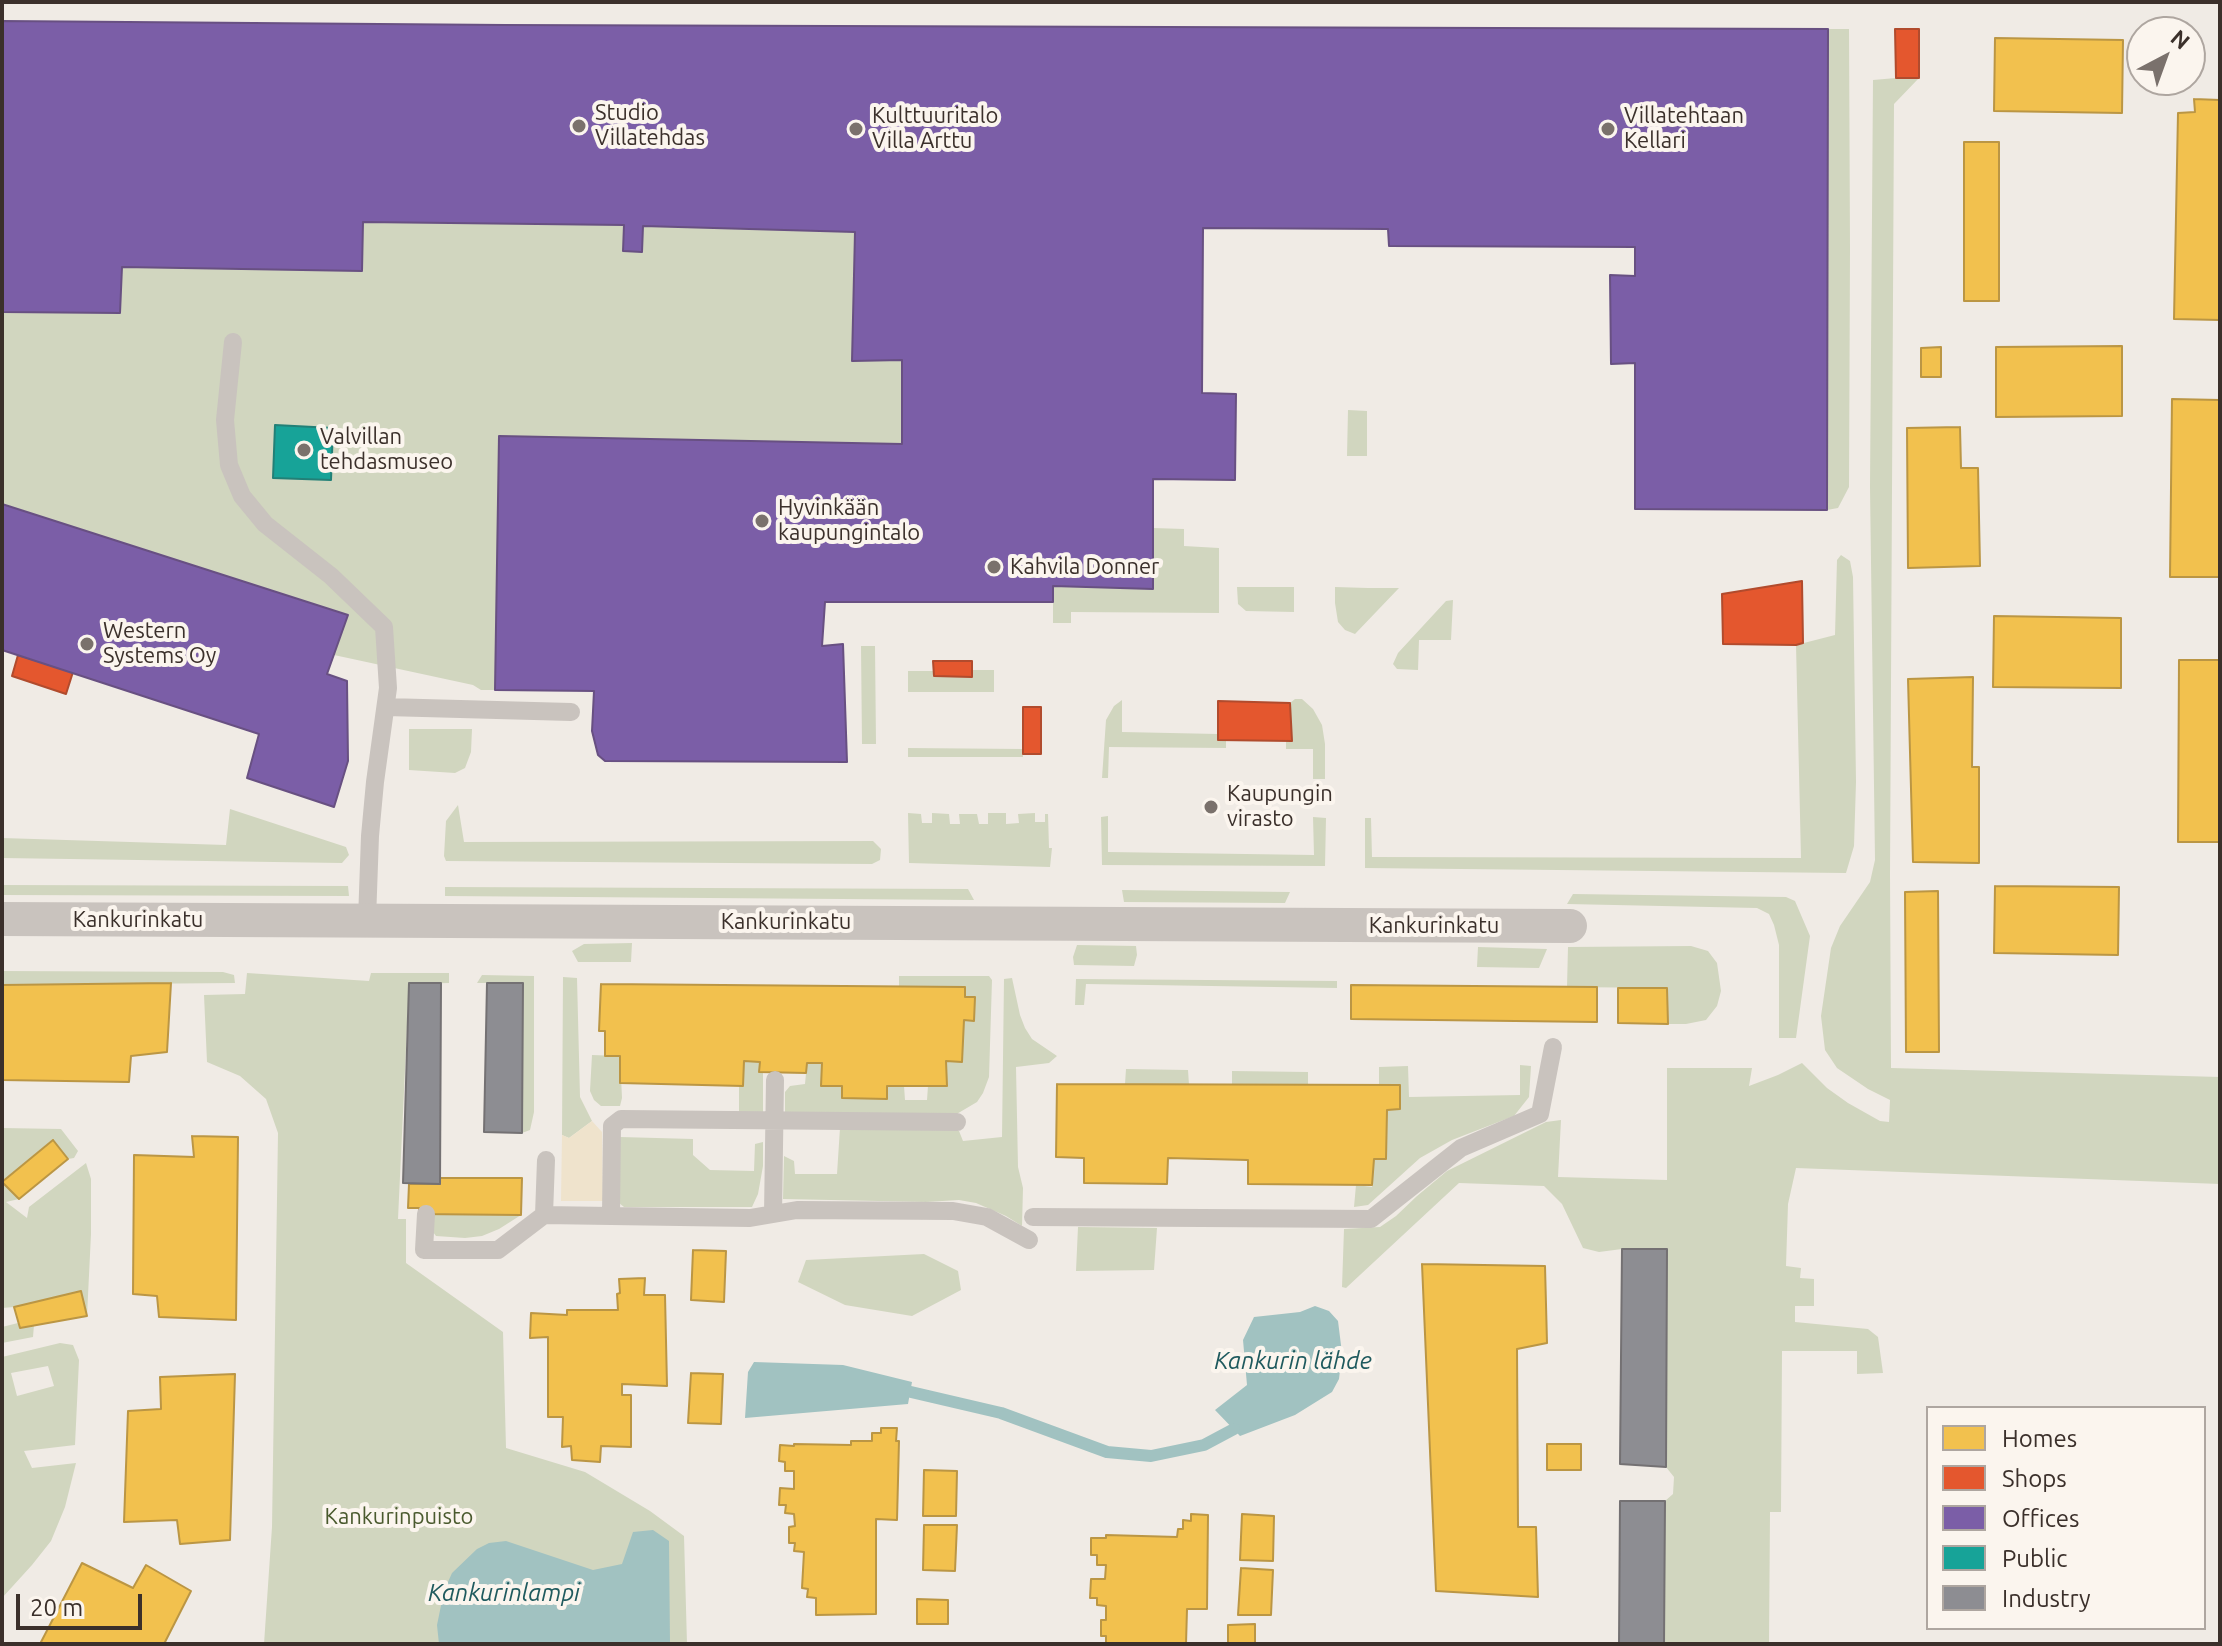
<!DOCTYPE html>
<meta charset="utf-8">
<style>
body{margin:0}
#map{position:relative;width:2222px;height:1646px;overflow:hidden;background:#f0ebe5;font-family:Ubuntu,sans-serif}
canvas{display:block}
.frame{position:absolute;inset:0;border:4px solid #3b302b;pointer-events:none}
.legend{position:absolute;left:1926px;top:1406px;width:280px;height:224px;box-sizing:border-box;background:#fbf5ee;border:2px solid #aea6a0;margin:0;padding:10px 14px;list-style:none;font-size:24px;color:#3b302b}
.legend li{display:flex;align-items:center;gap:16px;height:40px}
.legend b{width:40px;border:2px solid #aea6a0}
.north{position:absolute;left:2126px;top:16px;width:80px;height:80px;box-sizing:border-box;background:#fbf5ee;border:2px solid #aea6a0;border-radius:50%;rotate:41deg;font-size:22px;font-weight:700;line-height:32px;text-align:center;color:#3b302b}
.north::after{content:'';display:block;margin:auto;width:28px;height:36px;background:#7a716c;clip-path:polygon(50% 0,100% 100%,50% 72%,0 100%)}
.scale{position:absolute;left:16px;top:1594px;width:126px;height:36px;box-sizing:border-box;border:4px solid #3b302b;border-top:0;padding-left:10px;font-size:24px;line-height:28px;white-space:nowrap;color:#3b302b;-webkit-text-stroke:6px #fbf5ee;paint-order:stroke}
</style>
<div id="map">
<canvas width="2222" height="1646"></canvas>
<div class="frame"></div>
<ul class="legend">
<li><b style="height:22px;background:#f2c14e"></b>Homes</li>
<li><b style="height:22px;background:#e4572e"></b>Shops</li>
<li><b style="height:22px;background:#7b5ea7"></b>Offices</li>
<li><b style="height:22px;background:#17a398"></b>Public</li>
<li><b style="height:22px;background:#8d8d92"></b>Industry</li>
</ul>
<div class="north">N</div>
<div class="scale">20 m</div>
</div>
<script>
const context = document.querySelector('canvas').getContext('2d');
context.lineJoin = 'round';
function paint(path, color) { context.fillStyle = color; context.fill(path, 'evenodd'); }
const poly = rows => new Path2D(rows.map(r => 'M' + r).join(''));
function strokePath(path, color, width, dash) { context.strokeStyle = color; context.lineWidth = width; context.lineCap = dash ? 'butt' : 'round'; context.setLineDash(dash || []); context.stroke(path); }
function write(font, color, halo, rows, align = 'center') {
  context.font = font + ' Ubuntu,sans-serif'; context.lineWidth = 8; context.setLineDash([]); context.textBaseline = 'middle'; context.strokeStyle = halo; context.fillStyle = color; for (const [text, x, y, turn = 0] of rows) {
    context.save(); context.translate(x, y); context.rotate((+turn || 0) * Math.PI / 180); context.textAlign = isNaN(turn) ? turn : align; if (halo) context.strokeText(text, 0, 0); context.fillText(text, 0, 0); context.restore();
  }
}
paint(poly([
 [1828,29,1849,29,1850,249,1849,487,1838,508,1827,510],
 [1896,78,1919,78,1894,104,1890,874,1891,1068,2220,1077,2220,1184,1796,1168,1788,1204,1786,1266,1801,1268,1800,1278,1814,1279,1814,1306,1795,1306,1795,1322,1868,1329,1878,1337,1883,1373,1857,1374,1857,1351,1782,1351,1781,1512,1770,1512,1769,1644,1664,1644,1665,1501,1673,1494,1674,1477,1666,1467,1666,1249,1622,1249,1599,1252,1583,1248,1562,1204,1544,1186,1459,1183,1346,1288,1342,1287,1344,1229,1380,1227,1396,1216,1417,1196,1447,1171,1546,1122,1561,1120,1558,1177,1667,1180,1667,1068,1752,1068,1749,1086,1778,1075,1802,1063,1827,1088,1848,1103,1880,1121,1889,1122,1890,1100,1868,1089,1837,1068,1825,1050,1821,1016,1831,948,1840,926,1870,882,1875,860,1870,487,1873,80],
 [363,222,624,225,623,251,641,252,643,226,855,232,852,361,902,360,902,444,499,436,495,690,481,690,473,685,334,655,347,615,2,504,2,312,120,313,122,267,362,271],
 [1348,410,1367,411,1367,456,1347,456],
 [1153,528,1184,529,1184,546,1219,548,1219,613,1071,612,1071,623,1053,623,1053,586,1153,589],
 [1841,555,1850,561,1853,577,1856,782,1854,846,1846,873,1365,868,1365,818,1371,818,1372,857,1801,858,1796,645,1835,635,1837,560],
 [1237,587,1294,587,1294,612,1246,611,1238,604],
 [1335,587,1368,588,1399,588,1355,634,1345,630,1338,622,1335,603],
 [1453,600,1451,640,1419,640,1418,670,1397,669,1393,664,1398,653,1446,601],
 [861,646,875,646,876,744,862,744],
 [973,670,994,670,994,692,908,692,908,671,933,671,934,676,972,677],
 [1295,699,1302,699,1313,709,1322,725,1325,744,1325,779,1313,779,1313,749,1286,749,1286,741,1292,740,1290,703],
 [1122,700,1122,732,1218,734,1218,740,1226,741,1226,748,1109,747,1108,778,1102,778,1106,720,1114,706],
 [409,729,472,729,471,752,465,768,455,773,409,770],
 [908,748,1023,749,1023,757,908,757],
 [458,805,464,842,873,841,881,849,880,860,872,864,446,861,444,856,446,821],
 [230,809,346,847,349,855,342,863,2,858,2,838,226,845],
 [908,813,921,814,922,823,932,823,932,813,949,814,950,824,960,824,959,814,977,814,979,824,988,824,988,813,1006,813,1006,824,1019,823,1018,814,1035,813,1035,822,1045,822,1045,814,1048,814,1049,848,1052,848,1050,867,909,863],
 [1108,816,1108,852,1314,855,1313,817,1326,818,1325,866,1102,865,1101,817],
 [2,885,348,886,349,896,2,895],
 [445,887,968,889,974,900,445,896],
 [1122,890,1290,892,1285,903,1124,902],
 [1573,894,1786,897,1795,901,1810,936,1796,1038,1779,1038,1779,945,1774,925,1769,914,1757,908,1567,904],
 [632,943,631,962,578,962,572,951,584,944],
 [1077,945,1136,946,1137,955,1134,966,1074,965,1073,957],
 [1691,946,1708,951,1717,963,1721,991,1717,1006,1706,1020,1686,1024,1668,1024,1667,988,1567,987,1568,947],
 [1478,947,1547,949,1539,968,1477,967],
 [2,971,223,972,234,975,235,983,2,985],
 [247,973,369,981,371,973,449,973,449,983,409,984,398,1219,406,1219,406,1263,503,1332,506,1448,585,1472,650,1511,684,1536,687,1644,264,1644,272,1527,278,1133,266,1099,240,1076,207,1062,204,995,245,994],
 [482,975,534,976,534,1112,530,1130,522,1133,522,983,477,983],
 [899,976,989,976,992,980,989,1077,983,1093,977,1102,955,1115,785,1115,785,1092,790,1086,805,1084,807,1063,822,1063,821,1086,842,1086,842,1098,886,1099,887,1086,904,1086,905,1100,927,1100,928,1086,947,1085,946,1061,962,1062,964,1020,974,1021,975,998,965,997,965,987,899,986],
 [563,977,577,978,580,1097,592,1121,569,1138,562,1135],
 [1012,978,1020,1015,1025,1028,1032,1039,1057,1056,1049,1063,1016,1067,1018,1167,1023,1188,1022,1226,1006,1216,976,1203,959,1200,926,1202,783,1199,784,1156,794,1161,795,1174,837,1174,840,1128,953,1128,959,1131,963,1141,1002,1137,1004,979],
 [1076,979,1337,981,1337,988,1086,984,1084,1005,1075,1005],
 [592,1055,620,1056,622,1098,620,1106,601,1106,594,1100,590,1091],
 [744,1061,760,1062,759,1071,763,1072,763,1114,739,1114,739,1086,743,1085],
 [1520,1065,1531,1066,1529,1097,1514,1116,1452,1140,1420,1158,1368,1205,1354,1207,1356,1185,1372,1187,1374,1159,1386,1159,1387,1110,1400,1109,1379,1085,1379,1067,1408,1066,1409,1097,1520,1095],
 [1126,1069,1188,1070,1189,1085,1125,1084],
 [1232,1071,1308,1072,1308,1085,1232,1084],
 [2,1128,61,1129,78,1151,74,1158,68,1159,52,1140,2,1182,19,1199,6,1202,27,1218,29,1207,86,1163,91,1179,91,1234,87,1316,81,1292,14,1307,2,1308],
 [620,1137,693,1139,693,1155,710,1170,754,1171,755,1144,763,1142,763,1166,758,1194,752,1207,624,1207,619,1203],
 [431,1214,521,1215,499,1229,482,1236,465,1238,436,1236,430,1228],
 [1078,1227,1157,1228,1154,1270,1076,1271],
 [924,1254,958,1271,961,1290,912,1316,845,1305,798,1282,806,1260],
 [18,1323,20,1328,34,1325,33,1337,2,1343,2,1327],
 [60,1343,73,1345,79,1360,75,1445,24,1451,32,1468,76,1463,65,1507,51,1541,32,1565,2,1598,2,1357],
 [48,1366,54,1386,17,1396,11,1373]
]), '#d1d6bf');
paint(poly([
 [592,1121,602,1132,603,1201,561,1201,562,1135,569,1138]
]), '#efe3cc');
paint(poly([
 [1315,1306,1329,1311,1338,1321,1342,1353,1339,1379,1332,1392,1295,1415,1240,1436,1215,1410,1247,1385,1243,1340,1254,1317,1300,1312],
 [754,1362,843,1365,912,1382,908,1404,745,1418,748,1372],
 [653,1530,669,1541,670,1644,439,1644,437,1625,444,1591,452,1573,477,1549,489,1543,506,1541,593,1570,622,1564,633,1532]
]), '#a1c2c1');
const homes = poly([
 [1995,38,2123,40,2122,113,1994,111,1995,38],
 [2194,99,2220,100,2220,320,2174,319,2178,113,2195,112,2194,99],
 [1964,142,1999,142,1999,301,1964,301,1964,142],
 [2122,346,2122,416,1996,417,1996,347,2122,346],
 [1941,347,1941,377,1921,377,1921,348,1941,347],
 [2172,399,2220,400,2220,577,2170,577,2172,399],
 [1960,427,1961,468,1978,468,1980,566,1908,568,1907,428,1960,427],
 [1994,616,2121,618,2121,688,1993,687,1994,616],
 [2179,660,2220,660,2220,842,2178,842,2179,660],
 [1973,677,1972,767,1979,767,1979,863,1913,862,1908,679,1973,677],
 [1995,886,2119,887,2118,955,1994,953,1995,886],
 [1938,891,1939,1052,1906,1052,1905,892,1938,891],
 [171,983,167,1052,131,1056,129,1082,2,1080,2,985,171,983],
 [601,984,965,987,965,997,975,997,974,1021,964,1020,962,1062,946,1061,947,1086,887,1086,887,1099,842,1098,842,1086,821,1086,822,1063,807,1063,806,1073,759,1072,760,1062,744,1061,743,1086,620,1083,620,1056,605,1056,605,1031,599,1031,601,984],
 [1351,985,1597,987,1597,1022,1351,1019,1351,985],
 [1618,988,1667,988,1668,1024,1618,1023,1618,988],
 [1057,1084,1400,1085,1400,1109,1387,1110,1386,1159,1374,1159,1372,1185,1248,1184,1248,1160,1168,1158,1167,1184,1084,1183,1084,1158,1056,1157,1057,1084],
 [192,1136,238,1137,236,1320,159,1317,157,1296,133,1294,134,1155,194,1157,192,1136],
 [53,1140,68,1159,19,1199,2,1182,53,1140],
 [439,1178,522,1178,521,1215,419,1214,419,1208,408,1208,409,1184,440,1184,439,1178],
 [693,1250,726,1251,724,1302,691,1300,693,1250],
 [1422,1264,1545,1266,1547,1343,1517,1349,1518,1527,1536,1527,1538,1597,1436,1591,1422,1264],
 [645,1278,644,1295,665,1295,667,1386,622,1384,622,1395,631,1395,631,1447,601,1446,600,1462,572,1460,571,1446,562,1447,563,1417,548,1417,548,1337,530,1338,531,1313,567,1315,567,1310,618,1310,617,1294,620,1293,619,1279,645,1278],
 [81,1291,87,1316,20,1328,14,1307,81,1291],
 [691,1373,723,1374,721,1424,688,1423,691,1373],
 [235,1374,230,1540,180,1544,177,1520,124,1522,128,1411,161,1409,160,1377,235,1374],
 [881,1428,897,1428,896,1441,899,1441,897,1520,876,1519,876,1614,816,1615,816,1598,807,1597,808,1589,802,1588,804,1552,794,1551,795,1543,789,1543,789,1527,795,1526,794,1514,785,1513,786,1505,779,1505,780,1488,794,1489,794,1471,785,1471,785,1462,779,1461,780,1445,794,1446,794,1444,851,1445,851,1441,872,1441,872,1433,881,1433,881,1428],
 [1547,1444,1581,1444,1581,1470,1547,1470,1547,1444],
 [924,1470,957,1471,956,1516,923,1516,924,1470],
 [1191,1514,1208,1515,1207,1609,1187,1609,1186,1644,1106,1644,1106,1636,1101,1636,1101,1620,1106,1620,1106,1606,1097,1605,1097,1598,1090,1598,1091,1579,1105,1579,1106,1565,1097,1565,1097,1555,1091,1555,1091,1538,1106,1538,1106,1535,1177,1537,1178,1529,1183,1529,1183,1520,1191,1521,1191,1514],
 [1242,1514,1274,1516,1273,1561,1240,1560,1242,1514],
 [924,1525,957,1525,955,1571,923,1570,924,1525],
 [82,1563,133,1588,146,1565,191,1591,164,1644,40,1644,82,1563],
 [1241,1568,1273,1570,1271,1615,1238,1615,1241,1568],
 [917,1599,948,1600,948,1624,917,1624,917,1599],
 [1255,1624,1255,1644,1228,1644,1228,1625,1255,1624]
]);
paint(homes, '#f2c14e');
strokePath(homes, '#bb9644', 2);
const shops = poly([
 [1895,29,1919,29,1919,78,1896,78,1895,29],
 [1802,581,1803,643,1796,645,1723,644,1722,594,1802,581],
 [18,655,73,672,66,694,12,676,18,655],
 [933,661,972,661,972,677,934,676,933,661],
 [1218,701,1290,703,1292,741,1218,740,1218,701],
 [1023,707,1041,707,1041,754,1023,754,1023,707]
]);
paint(shops, '#e4572e');
strokePath(shops, '#b14b2d', 2);
const offices = poly([
 [2,21,505,25,1828,29,1827,510,1635,509,1635,363,1611,364,1610,275,1635,276,1635,247,1389,246,1388,229,1203,228,1202,393,1236,394,1235,480,1153,479,1153,589,1053,586,1053,602,825,602,822,646,843,644,847,762,605,761,598,755,592,731,594,691,495,690,499,436,902,444,902,360,852,361,855,232,643,226,642,252,623,251,624,225,363,222,362,271,122,267,120,313,2,312,2,21],
 [2,504,348,615,327,674,347,681,348,761,334,807,247,778,259,734,2,650,2,504]
]);
paint(offices, '#7b5ea7');
strokePath(offices, '#685082', 2);
const public = poly([
 [275,425,333,428,331,480,273,478,275,425]
]);
paint(public, '#17a398');
strokePath(public, '#228077', 2);
const industry = poly([
 [409,983,441,983,440,1184,403,1183,409,983],
 [487,983,523,983,522,1133,484,1132,487,983],
 [1622,1249,1667,1249,1666,1467,1620,1464,1622,1249],
 [1620,1501,1665,1501,1664,1644,1619,1644,1620,1501]
]);
paint(industry, '#8d8d92');
strokePath(industry, '#747173', 2);
strokePath(poly([
 [911,1392,1001,1413,1107,1452,1151,1456,1204,1445,1234,1429]
]), '#a1c2c1', 12);
strokePath(poly([
 [233,342,225,420,229,465,242,496,265,524,331,576,384,627,388,688,375,782,370,836,367,920],
 [386,707,571,712],
 [426,1214,424,1250,498,1250,544,1215,546,1160],
 [773,1214,775,1080],
 [544,1215,611,1216,612,1126,621,1119,957,1122],
 [611,1216,750,1218,797,1210,953,1211,987,1217,1029,1240],
 [1033,1217,1371,1219,1461,1148,1540,1114,1553,1047]
]), '#c9c3be', 18);
strokePath(poly([
 [2,919,1570,926]
]), '#c9c3be', 34);
for (const [x, y, r, color] of [
 [579,126,8,"#7a716c"],
 [856,129,8,"#7a716c"],
 [1608,129,8,"#7a716c"],
 [304,450,8,"#7a716c"],
 [762,521,8,"#7a716c"],
 [994,567,8,"#7a716c"],
 [87,644,8,"#7a716c"],
 [1211,807,8,"#7a716c"]
]) { const dot = new Path2D(); dot.arc(x, y, r, 0, 2 * Math.PI); context.fillStyle = color; context.fill(dot); strokePath(dot, '#fbf5ee', 3); }
write('22px', '#3b302b', '#fbf5ee', [
 ["Studio",595,113],
 ["Villatehdas",595,138],
 ["Kulttuuritalo",872,116],
 ["Villa Arttu",872,141],
 ["Villatehtaan",1624,116],
 ["Kellari",1624,141],
 ["Valvillan",320,437],
 ["tehdasmuseo",320,462],
 ["Hyvinkään",778,508],
 ["kaupungintalo",778,533],
 ["Kahvila Donner",1010,567],
 ["Western",103,631],
 ["Systems Oy",103,656],
 ["Kaupungin",1227,794],
 ["virasto",1227,819]
], 'left');
write('22px', '#3b302b', '#fbf5ee', [
 ["Kankurinkatu",138,920],
 ["Kankurinkatu",786,922],
 ["Kankurinkatu",1434,926]
]);
write('22px', '#4a5a2e', '#fbf5ee', [
 ["Kankurinpuisto",399,1517]
]);
write('italic 24px', '#1f5a5e', '#fbf5ee', [
 ["Kankurin lähde",1293,1361],
 ["Kankurinlampi",504,1593]
]);
</script>
